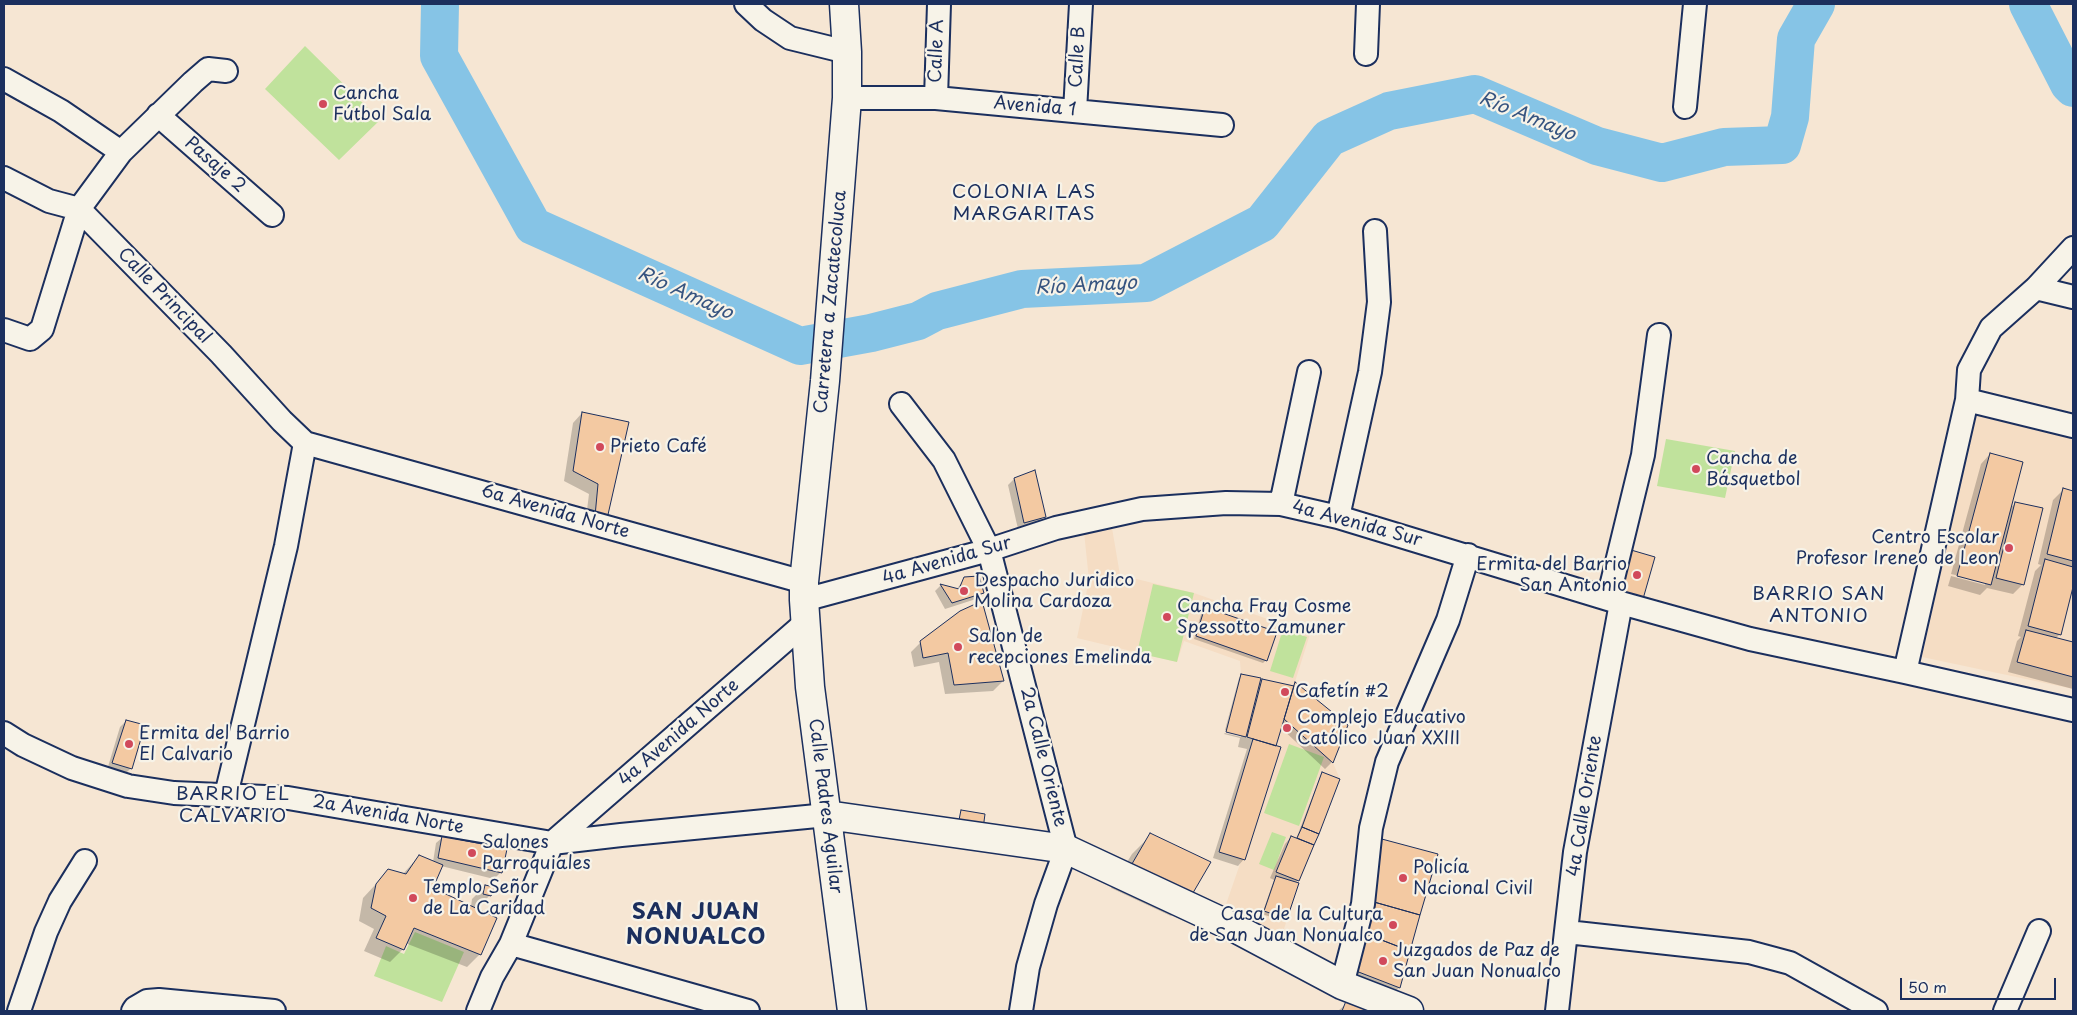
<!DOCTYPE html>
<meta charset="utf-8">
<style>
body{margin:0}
#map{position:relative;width:2077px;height:1015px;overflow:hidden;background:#f6e6d3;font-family:"Playpen Sans",sans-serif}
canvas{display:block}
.frame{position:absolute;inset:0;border:5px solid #1b2f5e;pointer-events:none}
.scale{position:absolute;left:1900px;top:978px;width:156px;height:22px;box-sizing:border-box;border:2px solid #1b2f5e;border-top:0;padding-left:6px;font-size:15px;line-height:18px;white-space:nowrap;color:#1b2f5e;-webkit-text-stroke:4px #f7f3e8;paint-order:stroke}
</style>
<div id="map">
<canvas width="2077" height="1015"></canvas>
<div class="frame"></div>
<div class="scale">50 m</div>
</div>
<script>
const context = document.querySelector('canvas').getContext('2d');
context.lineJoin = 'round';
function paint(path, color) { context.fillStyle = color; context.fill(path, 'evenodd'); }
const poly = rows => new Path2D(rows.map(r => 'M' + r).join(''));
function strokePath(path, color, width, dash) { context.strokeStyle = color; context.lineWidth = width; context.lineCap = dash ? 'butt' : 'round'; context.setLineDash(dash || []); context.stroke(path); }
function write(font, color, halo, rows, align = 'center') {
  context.font = font + ' "Playpen Sans",sans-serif'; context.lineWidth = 4.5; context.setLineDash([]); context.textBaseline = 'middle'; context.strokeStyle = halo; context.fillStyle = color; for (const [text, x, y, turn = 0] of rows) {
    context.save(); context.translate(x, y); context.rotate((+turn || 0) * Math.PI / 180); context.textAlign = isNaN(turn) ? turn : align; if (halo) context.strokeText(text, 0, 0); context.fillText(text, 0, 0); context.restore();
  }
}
paint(poly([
 [1975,415,2073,439,2073,689,1922,657],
 [1112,528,1120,575,1194,593,1310,634,1295,682,1348,725,1333,763,1340,779,1299,883,1282,935,1223,913,1241,861,1219,852,1253,739,1226,732,1241,674,1240,661,1184,641,1177,662,1077,638,1089,580,1084,532]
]), '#f5ddc4');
paint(poly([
 [305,46,380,120,339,160,265,89],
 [1666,439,1735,451,1725,498,1657,486],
 [1153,584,1194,593,1177,662,1137,653],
 [1283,629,1307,637,1293,678,1270,671],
 [1289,744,1324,757,1299,826,1264,813],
 [1272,832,1286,837,1274,870,1259,864],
 [415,932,464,952,442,1002,374,976,386,946,404,954]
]), '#c0e29c');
paint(poly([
 [582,413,606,518,585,526,589,494,564,481,573,423],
 [1990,454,2009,509,2016,503,2022,585,2013,594,1987,588,1980,595,1948,586,1951,576,1985,585,1985,582,1951,574,1981,464],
 [1014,479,1044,516,1038,523,1018,529,1008,485],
 [2063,490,2073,492,2073,582,2060,634,2055,639,2073,644,2073,689,2008,672,2017,641,2021,637,2018,636,2035,571,2041,565,2038,564,2053,500],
 [965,578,983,592,976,599,945,609,935,591,941,585,956,590],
 [1205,608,1266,660,1263,663,1194,639,1202,611],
 [961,612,1003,681,993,691,945,694,939,662,914,667,911,652,921,642],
 [1241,675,1258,685,1263,680,1292,687,1295,684,1347,725,1331,763,1325,769,1280,727,1244,859,1238,866,1213,858,1247,749,1238,747,1240,738,1224,734,1225,733,1241,737,1241,734,1225,730,1239,678],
 [126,721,131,768,124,775,107,770,120,727],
 [1323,774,1338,780,1298,880,1295,883,1286,918,1283,921,1262,914,1274,880,1270,878,1285,844,1291,837,1296,839,1320,777],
 [1151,835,1189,897,1171,916,1111,888,1132,854],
 [443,837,501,872,494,879,441,866,431,889,471,907,472,899,485,886,490,895,476,910,480,954,467,967,405,943,403,949,390,962,364,951,374,929,359,921,363,898,388,871,403,874,419,856,433,862,436,843],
 [1367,912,1419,915,1399,988,1392,994,1350,978],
 [1347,1003,1369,1011,1338,1011]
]), '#0003');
strokePath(poly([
 [440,4,439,56,533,226,800,346,871,333,918,321,937,311,1022,289,1146,283,1262,223,1329,138,1389,111,1475,94,1597,146,1662,163,1724,147,1782,145,1790,117,1796,39,1816,4],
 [2028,4,2069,84,2073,88]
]), '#86c4e6', 38);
const building = poly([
 [582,412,629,422,607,519,595,516,598,484,573,471,582,412],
 [1990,453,2023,462,1991,585,1957,576,1990,453],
 [1035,470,1046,517,1024,523,1014,478,1035,470],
 [2063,488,2073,491,2073,561,2047,554,2063,488],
 [2015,502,2043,508,2024,585,1996,578,2015,502],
 [1631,550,1655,557,1643,599,1619,593,1631,550],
 [2045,559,2073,567,2073,587,2061,635,2028,626,2045,559],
 [979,576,984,593,952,603,940,584,959,589,964,577,979,576],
 [982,601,1004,681,954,685,948,653,923,658,920,641,960,611,982,601],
 [1205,607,1277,632,1267,661,1196,636,1205,607],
 [2026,630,2073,642,2073,677,2017,662,2026,630],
 [1241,674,1261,678,1246,737,1226,732,1241,674],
 [1262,679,1294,686,1276,746,1247,737,1262,679],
 [1295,682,1348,725,1333,763,1284,719,1295,682],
 [126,720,145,725,132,769,112,763,126,720],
 [1253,739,1281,747,1245,860,1219,852,1253,739],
 [1322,772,1340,779,1319,834,1302,827,1322,772],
 [961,810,985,814,983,829,958,825,961,810],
 [1302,827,1319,834,1314,845,1297,838,1302,827],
 [1150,833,1211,862,1190,898,1129,869,1150,833],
 [442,836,507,849,502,873,438,858,442,836],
 [1291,836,1314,845,1299,881,1276,872,1291,836],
 [1378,838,1438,854,1420,915,1374,902,1378,838],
 [419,855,443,865,433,888,497,918,481,955,414,928,404,950,376,938,386,916,371,908,376,884,388,869,406,874,419,855],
 [1276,876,1299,883,1287,919,1264,911,1276,876],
 [485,885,494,887,491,896,483,894,485,885],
 [1374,902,1420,915,1410,951,1366,934,1374,902],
 [1366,934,1410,951,1400,988,1356,971,1366,934],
 [1346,1001,1373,1011,1342,1011,1346,1001]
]);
paint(building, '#f3c9a2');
strokePath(building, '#1b2f5e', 1);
const minor = poly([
 [746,4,763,20,790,38,847,52],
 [1366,54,1368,4],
 [4,79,61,111,121,152],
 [847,98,936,98,1222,125],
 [936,98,939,4],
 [1685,107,1695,4],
 [1075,111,1081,4],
 [158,115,272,215],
 [4,178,49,201,79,209,221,354,282,421,305,443,804,582],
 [2036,288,2073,297],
 [4,330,30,339,42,329,79,209,121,152,193,82,208,69,226,71],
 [1967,400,2073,426],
 [901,404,944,460,989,550,1066,849,1046,904,1028,967,1021,1011],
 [1281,504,1309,372],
 [1338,517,1370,372,1379,302,1375,231],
 [1608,599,1643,455,1659,335],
 [804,600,989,550,1056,528,1142,509,1226,503,1281,504,1338,517,1621,603,1750,639,1905,672,2073,710],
 [1905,672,1967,400,1969,370,1991,328,2036,288,2073,248],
 [4,733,23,745,72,768,128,786,174,793,288,798,552,843,621,835,827,815],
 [226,795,286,546,305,443],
 [1567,932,1749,952,1790,963,1876,1011],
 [511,944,748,1011],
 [1342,985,1363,904,1371,828,1387,762,1448,620,1468,555],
 [19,1011,46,932,60,901,85,861],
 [133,1011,135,1008,147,1001,159,1000,274,1011],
 [478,1011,492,977,511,944,552,843,805,623],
 [1557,1011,1575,852,1621,603],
 [2005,1011,2039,931]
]);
const major = poly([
 [844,4,847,52,847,98,825,381,804,582,804,600,810,687,852,1011],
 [827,815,1066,849,1233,927,1342,985,1409,1011]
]);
strokePath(minor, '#1b2f5e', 26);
strokePath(major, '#1b2f5e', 31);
strokePath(minor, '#f7f3e8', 22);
strokePath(major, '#f7f3e8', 28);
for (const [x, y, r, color] of [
 [323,104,5,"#d1495b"],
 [600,447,5,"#d1495b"],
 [1696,469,5,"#d1495b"],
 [2009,548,5,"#d1495b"],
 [1637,575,5,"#d1495b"],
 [964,591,5,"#d1495b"],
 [1167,617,5,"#d1495b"],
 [958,647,5,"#d1495b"],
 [1285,692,5,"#d1495b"],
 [1287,728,5,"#d1495b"],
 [129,744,5,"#d1495b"],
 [472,853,5,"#d1495b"],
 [1403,878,5,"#d1495b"],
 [413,898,5,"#d1495b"],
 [1393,925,5,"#d1495b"],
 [1383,961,5,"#d1495b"]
]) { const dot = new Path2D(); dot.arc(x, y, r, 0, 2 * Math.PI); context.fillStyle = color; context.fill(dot); strokePath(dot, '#f7f3e8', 2); }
write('18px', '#1b2f5e', '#f7f3e8', [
 ["Calle A",937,51,-88],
 ["Calle B",1078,57,-87],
 ["Avenida 1",1035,107,5],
 ["Pasaje 2",215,165,41],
 ["Calle Principal",164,296,46],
 ["Carretera a Zacatecoluca",831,302,-85],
 ["6a Avenida Norte",555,512,16],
 ["4a Avenida Sur",1357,524,15],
 ["4a Avenida Sur",947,561,-16],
 ["4a Avenida Norte",679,733,-41],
 ["2a Calle Oriente",1043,757,76],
 ["Calle Padres Aguilar",825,806,83],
 ["4a Calle Oriente",1585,806,-81],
 ["2a Avenida Norte",388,815,10]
]);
write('18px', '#1b2f5e', '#f7f3e8', [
 ["Cancha",333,94],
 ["Fútbol Sala",333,115],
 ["Prieto Café",610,447],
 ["Cancha de",1706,459],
 ["Básquetbol",1706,480],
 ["Centro Escolar",1999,538,"right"],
 ["Profesor Ireneo de Leon",1999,559,"right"],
 ["Ermita del Barrio",1627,565,"right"],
 ["San Antonio",1627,586,"right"],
 ["Despacho Juridico",974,581],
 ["Molina Cardoza",974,602],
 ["Cancha Fray Cosme",1177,607],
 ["Spessotto Zamuner",1177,628],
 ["Salon de",968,637],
 ["recepciones Emelinda",968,658],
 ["Cafetín #2",1295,692],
 ["Complejo Educativo",1297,718],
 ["Católico Juan XXIII",1297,739],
 ["Ermita del Barrio",139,734],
 ["El Calvario",139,755],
 ["Salones",482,843],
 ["Parroquiales",482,864],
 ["Policía",1413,868],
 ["Nacional Civil",1413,889],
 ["Templo Señor",423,888],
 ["de La Caridad",423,909],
 ["Casa de la Cultura",1383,915,"right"],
 ["de San Juan Nonualco",1383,936,"right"],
 ["Juzgados de Paz de",1393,951],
 ["San Juan Nonualco",1393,972]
], 'left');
write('italic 19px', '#365480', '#f7f3e8', [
 ["Río Amayo",1527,117,22],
 ["Río Amayo",1086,286,-3],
 ["Río Amayo",685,294,24]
]);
context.letterSpacing = '1px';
write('19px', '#1b2f5e', '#f7f3e8', [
 ["COLONIA LAS",1024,193],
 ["MARGARITAS",1024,215],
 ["BARRIO SAN",1819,595],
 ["ANTONIO",1819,617],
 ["BARRIO EL",233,795],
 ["CALVARIO",233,817]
]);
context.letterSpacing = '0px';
context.letterSpacing = '1px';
write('bold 22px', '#1b2f5e', '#f7f3e8', [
 ["SAN JUAN",696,913],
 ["NONUALCO",696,938]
]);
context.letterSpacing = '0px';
</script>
